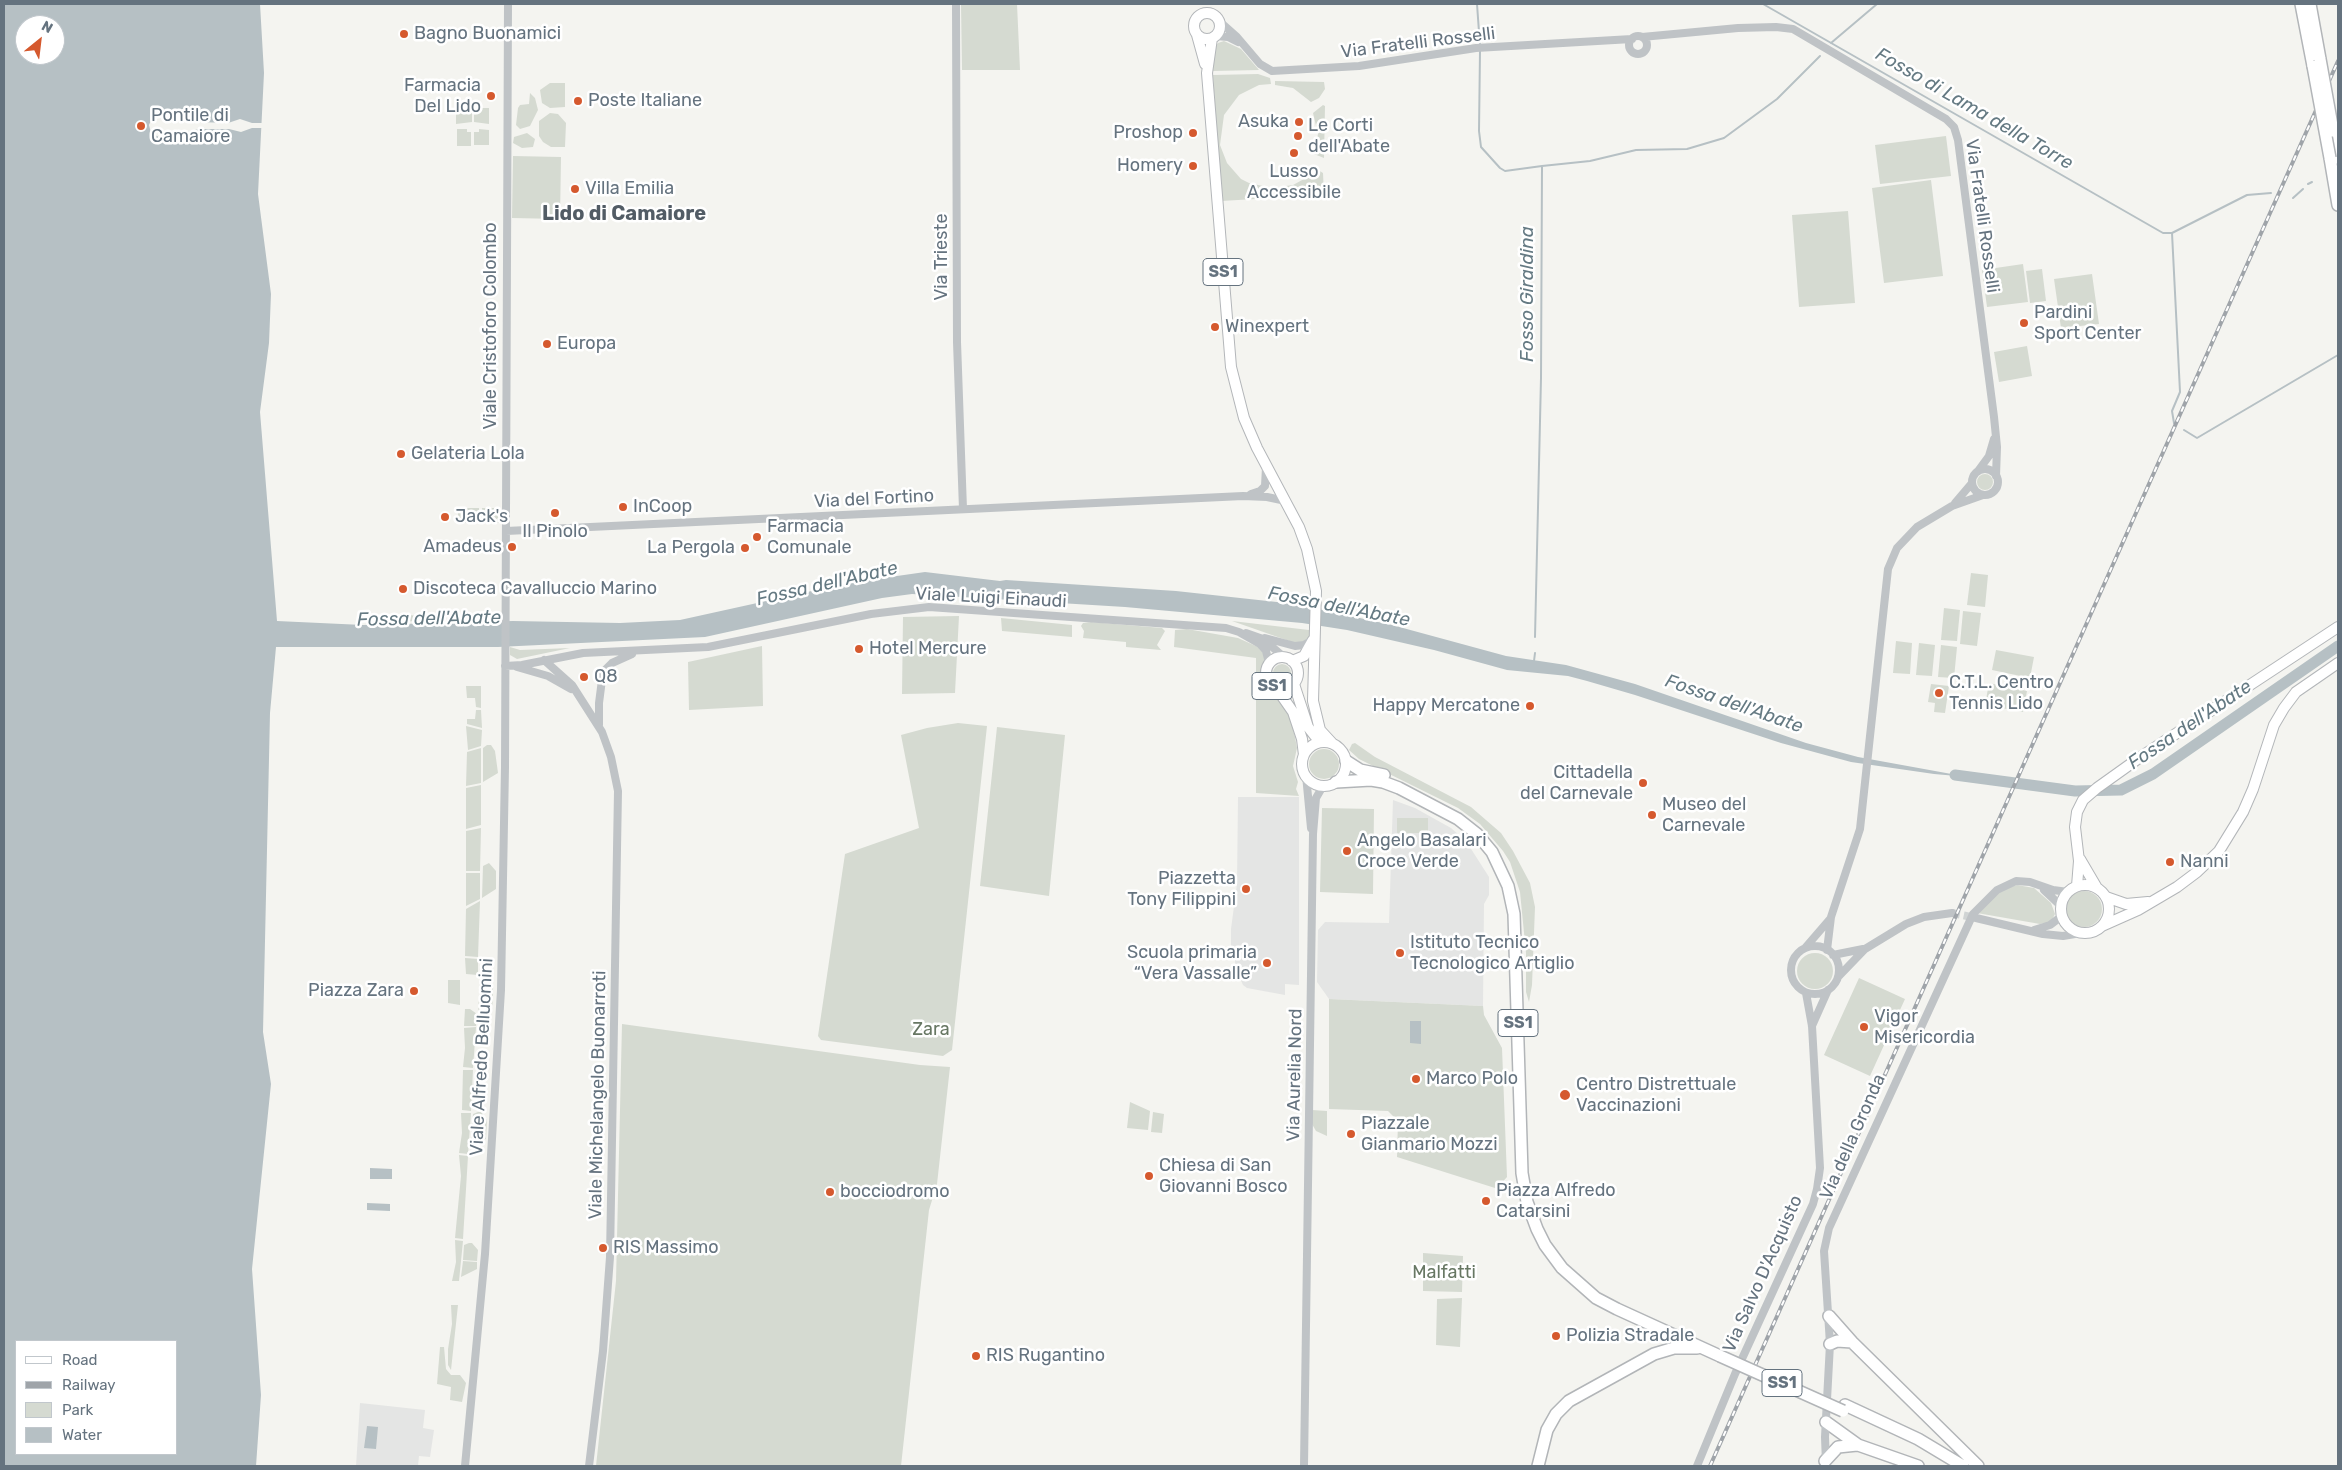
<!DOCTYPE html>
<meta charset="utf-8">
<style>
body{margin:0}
#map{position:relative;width:2342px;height:1470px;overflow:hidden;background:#f4f4f0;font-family:Rubik,sans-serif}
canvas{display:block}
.frame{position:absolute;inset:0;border:5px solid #65737f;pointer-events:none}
.legend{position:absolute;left:15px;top:1340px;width:162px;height:115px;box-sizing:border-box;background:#fff;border:1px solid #c1c7cc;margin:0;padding:6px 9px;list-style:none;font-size:15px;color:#65737f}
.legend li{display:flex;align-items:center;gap:10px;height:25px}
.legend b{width:25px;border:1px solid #c1c7cc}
.north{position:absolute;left:15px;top:15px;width:50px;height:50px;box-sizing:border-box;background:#fff;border:1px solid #c1c7cc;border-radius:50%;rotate:29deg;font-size:14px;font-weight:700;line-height:20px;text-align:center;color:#65737f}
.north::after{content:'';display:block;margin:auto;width:18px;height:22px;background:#d5592e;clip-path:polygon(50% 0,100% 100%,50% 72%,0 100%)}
</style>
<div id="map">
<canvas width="2342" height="1470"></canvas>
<div class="frame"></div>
<ul class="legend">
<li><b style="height:6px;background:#fff"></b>Road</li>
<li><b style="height:6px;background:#9fa4a9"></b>Railway</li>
<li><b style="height:14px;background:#d5dad1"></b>Park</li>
<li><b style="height:14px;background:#b6c0c4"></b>Water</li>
</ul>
<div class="north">N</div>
</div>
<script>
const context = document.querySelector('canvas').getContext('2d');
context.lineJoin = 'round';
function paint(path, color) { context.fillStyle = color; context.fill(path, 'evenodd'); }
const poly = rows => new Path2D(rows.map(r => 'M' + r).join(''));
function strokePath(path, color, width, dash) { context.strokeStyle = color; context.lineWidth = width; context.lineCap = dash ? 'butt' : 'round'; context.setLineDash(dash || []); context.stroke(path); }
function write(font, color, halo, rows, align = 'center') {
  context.font = font + ' Rubik,sans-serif'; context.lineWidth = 5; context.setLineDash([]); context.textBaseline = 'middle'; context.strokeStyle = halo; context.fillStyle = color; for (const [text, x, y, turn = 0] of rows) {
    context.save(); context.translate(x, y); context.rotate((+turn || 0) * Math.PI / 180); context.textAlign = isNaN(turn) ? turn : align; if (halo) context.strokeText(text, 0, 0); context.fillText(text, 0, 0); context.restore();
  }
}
paint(poly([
 [1238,797,1299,797,1299,985,1285,984,1285,995,1247,988,1243,985,1235,967,1235,957,1231,957,1231,929,1237,884],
 [1393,800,1415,808,1451,828,1466,841,1489,877,1489,895,1484,904,1483,1006,1329,999,1317,982,1318,930,1325,922,1389,923],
 [360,1403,425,1410,423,1428,434,1430,430,1457,419,1456,418,1466,356,1466]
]), '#e4e5e4');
paint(poly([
 [961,4,1017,4,1020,70,962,70],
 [1224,41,1241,49,1259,70,1213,71,1215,47,1218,43],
 [1258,74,1270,78,1271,84,1259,85,1239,95,1224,115,1220,145,1227,163,1241,179,1249,183,1272,188,1293,185,1304,179,1315,168,1323,173,1324,195,1221,201,1213,75],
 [1275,81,1324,82,1325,89,1319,98,1311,102,1293,88,1275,85],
 [550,83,565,83,565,107,550,108,542,103,540,90],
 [530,93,535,98,538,110,530,126,520,129,516,125,518,108,520,105,529,104],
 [1323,105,1325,106,1324,158,1314,154,1318,134,1313,113],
 [456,108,472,108,472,122,456,124],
 [474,108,489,108,489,124,474,122],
 [550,113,558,114,566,123,565,147,551,147,543,142,539,136,539,121],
 [457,129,467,129,467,132,471,132,471,146,457,146],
 [479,129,489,130,489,145,474,145,474,132,479,132],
 [527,133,535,139,533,147,522,148,513,143,514,137],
 [1946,136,1951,176,1880,184,1875,145],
 [513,156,561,157,560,219,512,218],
 [1931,180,1943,276,1884,283,1872,188],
 [1848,211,1855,303,1799,307,1792,215],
 [2023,264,2028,302,1987,307,1982,270],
 [2042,269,2046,301,2030,303,2026,271],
 [2092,274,2099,324,2061,328,2054,279],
 [2027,346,2032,376,1999,382,1994,352],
 '1977 482a8 8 0 1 1 16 0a8 8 0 1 1-16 0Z',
 [458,508,479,508,479,523,458,523],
 [482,508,494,508,494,513,500,513,500,523,481,523],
 [1971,573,1988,575,1985,607,1967,605],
 [1944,608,1960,610,1957,641,1941,640],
 [1963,611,1981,613,1977,646,1960,644],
 [404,615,430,616,432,622,404,621],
 [959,616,955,693,902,694,903,617],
 [1001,618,1072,625,1072,637,1002,631],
 [1232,621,1309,630,1311,636,1303,642,1292,642],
 [1091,622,1162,628,1165,631,1157,645,1161,650,1126,647,1126,642,1083,638,1084,631,1081,626,1083,623],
 [1187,629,1238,638,1258,647,1263,653,1265,661,1261,672,1263,680,1288,709,1295,737,1297,748,1293,766,1298,782,1296,789,1299,796,1256,793,1256,658,1174,647,1175,630],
 [1896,641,1912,643,1910,674,1893,673],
 [1919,643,1935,645,1932,676,1916,675],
 [1941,645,1957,647,1954,678,1938,677],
 [762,646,763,706,689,710,688,662],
 [510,647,520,650,570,648,517,659,510,655],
 [1996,650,2034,657,2030,678,1992,670],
 '1273 673a9 9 0 1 1 18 0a9 9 0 1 1-18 0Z',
 [1989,683,2027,691,2023,712,1985,705],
 [1931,684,1949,686,1945,713,1934,712,1935,703,1928,702],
 [466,686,481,686,481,708,476,707,475,698,467,698],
 [476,710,481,710,482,728,467,724,467,719,475,719],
 [958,723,987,726,952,1050,943,1056,821,1040,818,1036,845,854,919,828,901,735,927,728],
 [466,726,482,730,481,746,468,750],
 [997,727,1065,735,1049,896,980,886],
 [1355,743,1375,757,1471,807,1501,833,1513,851,1530,883,1535,907,1532,985,1529,1002,1526,992,1526,953,1520,892,1510,862,1503,851,1480,824,1458,808,1359,759,1349,750,1352,744],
 [487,745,491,745,495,751,498,773,483,782,483,748],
 [481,748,481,783,466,786,467,752],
 '1309 764a15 15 0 1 1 30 0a15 15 0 1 1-30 0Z',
 [481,785,481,825,466,829,466,788],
 [1322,808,1374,809,1373,894,1320,892],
 [1397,818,1428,818,1428,833,1397,833],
 [481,828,480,871,466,871,466,831],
 [489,863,496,871,496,889,482,898,483,866],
 [466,873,480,873,480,899,466,906],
 [2017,885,2034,888,2051,903,2055,914,2051,922,2040,924,1977,913,2002,889],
 '2066 909a18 18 0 1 1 36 0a18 18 0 1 1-36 0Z',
 [480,901,478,957,465,956,466,909],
 '1797 971a18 18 0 1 1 36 0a18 18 0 1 1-36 0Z',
 [465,958,478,959,478,975,466,974],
 [1859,978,1905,999,1870,1076,1824,1055],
 [448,980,460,980,460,1005,448,1003],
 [482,980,486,981,493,987,493,996,479,993,480,982],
 [479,996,493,999,492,1007,478,1014],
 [1329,999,1483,1006,1484,1015,1502,1048,1507,1177,1499,1186,1495,1188,1397,1157,1398,1121,1388,1111,1329,1109],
 [465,1009,470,1009,477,1014,476,1026,464,1026],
 [622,1024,920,1065,950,1067,937,1184,929,1210,901,1466,596,1466,616,1281],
 [476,1027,473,1068,463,1067,465,1048,464,1028],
 [463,1070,473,1070,471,1111,462,1110],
 [1130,1102,1150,1111,1148,1130,1127,1128],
 [1312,1110,1327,1111,1327,1136,1316,1131,1312,1124],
 [478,1112,481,1112,487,1120,486,1139,471,1145,473,1114],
 [1153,1112,1164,1114,1162,1133,1151,1132],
 [461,1113,471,1113,468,1154,459,1153,462,1133],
 [459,1155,468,1156,463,1239,455,1238,461,1176],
 [455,1240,463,1241,459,1281,452,1281,456,1262],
 [469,1243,472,1243,478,1250,477,1261,463,1260,464,1245],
 [1423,1253,1463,1256,1462,1292,1423,1291],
 [463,1261,477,1262,477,1269,461,1277],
 [1462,1298,1460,1347,1436,1345,1437,1299],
 [451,1305,458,1305,451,1370,448,1365,448,1349,452,1324],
 [440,1347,444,1347,446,1369,451,1375,460,1375,466,1383,462,1402,450,1400,451,1387,437,1384]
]), '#d5dad1');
paint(poly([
 [4,4,260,4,264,73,258,194,271,294,269,343,260,412,277,621,363,625,513,621,620,623,680,620,848,583,925,572,1000,581,1006,580,1176,591,1295,604,1392,625,1506,656,1566,665,1635,684,1806,743,1858,757,1968,777,1934,774,1851,762,1781,743,1635,695,1587,681,1568,676,1507,670,1434,650,1347,630,1302,623,1125,607,912,594,882,598,705,637,498,647,276,647,270,713,263,1032,271,1084,252,1269,261,1395,256,1466,4,1466],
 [25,25,55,25,55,55,25,55],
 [16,1341,176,1341,176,1454,16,1454],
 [1410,1021,1421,1021,1421,1044,1410,1043],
 [370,1168,392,1169,392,1179,370,1179],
 [367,1203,390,1204,390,1211,367,1210],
 [367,1426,378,1427,376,1449,364,1448]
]), '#b6c0c4');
paint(poly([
 [158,114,169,115,199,122,228,123,240,119,252,123,265,123,265,128,252,128,241,132,229,129,200,129,159,137,151,133,149,125,152,118]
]), '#f4f4f0');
strokePath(poly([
 [1477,4,1480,46],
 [1763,4,2163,233,2172,233,2247,195,2271,193],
 [1831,43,1877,4],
 [1480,51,1479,131,1481,147,1500,168,1505,171,1542,166,1541,378,1535,637],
 [1542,166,1590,161,1636,150,1687,149,1724,138,1777,99,1820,56],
 [2308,184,2312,182],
 [2293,198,2303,189],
 [2172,233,2180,392,2172,411,2174,423],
 [2184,430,2197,438,2338,355],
 [1534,661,1535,653]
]), '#b6c0c4', 2);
strokePath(poly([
 [1955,775,2075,791,2121,790,2153,774,2338,646]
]), '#b6c0c4', 11);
strokePath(poly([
 [1952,913,1976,918]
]), '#d0d4d4', 8, [8, 4]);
const major = poly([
 '1194 26a13 13 0 1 1 26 0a13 13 0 1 1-26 0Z',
 [1197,35,1205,64],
 [1212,38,1207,73,1231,367,1244,418,1257,448,1299,527,1307,549,1316,591,1313,701,1320,730,1332,743],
 '1266 673a16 16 0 1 1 32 0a16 16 0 1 1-32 0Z',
 [1292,661,1304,656,1313,640],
 [1294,684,1308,727,1315,736,1325,742],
 [1277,689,1293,712,1302,739,1304,755],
 '1302 764a22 22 0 1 1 44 0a22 22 0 1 1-44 0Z',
 [2080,859,2097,888],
 '2061 909a24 24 0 1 1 48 0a24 24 0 1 1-48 0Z',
 [2077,886,2079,861,2075,827,2077,812,2083,800,2097,788,2139,758,2338,627],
 [2106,897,2126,904,2148,902],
 [2102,926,2138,910,2177,887,2197,872,2219,851,2243,812,2253,789,2274,725,2284,708,2296,692,2338,663]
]);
const highway = poly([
 [2301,4,2313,66],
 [2310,4,2320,59],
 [2333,131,2338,158],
 [2330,158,2338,205],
 [1346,761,1360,770,1384,775],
 [1336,782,1371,780,1383,782,1399,788,1458,819,1477,834,1492,852,1508,886,1514,914,1522,1173,1527,1202,1537,1229,1545,1245,1562,1268,1596,1298,1617,1309,1720,1356],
 [1829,1316,1852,1342,1978,1466],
 [1830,1344,1837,1341,1852,1342],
 [1845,1405,1918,1439,1963,1466],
 [1826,1422,1858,1445,1918,1466],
 [1825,1461,1838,1447,1857,1445],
 [1538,1466,1547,1430,1556,1414,1569,1401,1654,1354,1674,1348,1697,1348]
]);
strokePath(major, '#b3b6b9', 12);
strokePath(highway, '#b2b5b8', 14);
strokePath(poly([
 [956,4,957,342,963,509],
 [1219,21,1237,37,1260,64,1272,71,1359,66,1476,48,1632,39],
 [1216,36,1228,37,1238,42],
 '1629 45a9 9 0 1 1 18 0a9 9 0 1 1-18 0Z',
 [1642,37,1738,28,1776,27,1793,29,1946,119,1954,127,1958,140,1994,417,1997,447,1996,476],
 '1972 482a13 13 0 1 1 26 0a13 13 0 1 1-26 0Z',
 [1978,471,1989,456,1994,439],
 [1251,494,1260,491,1265,486,1266,467],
 [1955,503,1972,483],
 [506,531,1243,496,1267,497,1286,501],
 [1246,633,1263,639,1285,658],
 [1265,638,1295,646,1304,645,1311,641],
 [544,660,572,685,602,732,611,757,618,791,610,1257,603,1351,589,1466],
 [505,666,522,665,583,653,708,647,871,614,929,607,1226,628,1239,632,1260,644,1266,651,1269,663],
 [517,667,548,676,571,689],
 [599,725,599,703,603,672,612,663,632,654],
 [1306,775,1311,828],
 [2044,890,2061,906],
 [1976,918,2043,934,2063,936,2081,933],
 [2034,930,2050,925,2062,916],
 '1791 970a24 24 0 1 1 48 0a24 24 0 1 1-48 0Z',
 [1805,948,1830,919],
 [1827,950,1831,917,1860,829,1888,569,1897,548,1917,527,1952,506,1983,495],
 [1833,955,1863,949],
 [1838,977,1865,949,1906,924,1924,917,1952,913],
 [1812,1026,1828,990],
 [1826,1463,1825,1437,1830,1344,1824,1251,1829,1228,1973,914,1997,890,2016,881,2030,882,2053,890,2068,892],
 [465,1466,485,1254,501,990,505,767,508,4],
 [1304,1466,1313,834,1316,798,1323,786],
 [1697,1466,1735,1374,1813,1204,1817,1189,1820,1168,1812,1026,1806,993]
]), '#bfc3c6', 8);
strokePath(major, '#fff', 10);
strokePath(highway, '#fff', 11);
const rail = poly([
 [1710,1466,2338,61]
]);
strokePath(rail, '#9fa4a9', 4);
strokePath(rail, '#fff', 2, [5.5]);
const highwayBridge = poly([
 [2320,59,2333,131],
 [2313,66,2330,158],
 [1720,1356,1843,1411]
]);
strokePath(highwayBridge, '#b2b5b8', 14, []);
strokePath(highwayBridge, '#fff', 11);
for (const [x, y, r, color] of [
 [404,34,5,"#d5592e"],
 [491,96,5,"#d5592e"],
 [578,101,5,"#d5592e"],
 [1299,122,5,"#d5592e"],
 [141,126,5,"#d5592e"],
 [1193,133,5,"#d5592e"],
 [1298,136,5,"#d5592e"],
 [1294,153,5,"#d5592e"],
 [1193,166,5,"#d5592e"],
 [575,189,5,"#d5592e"],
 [2024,323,5,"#d5592e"],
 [1215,327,5,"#d5592e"],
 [547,344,5,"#d5592e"],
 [401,454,5,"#d5592e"],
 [623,507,5,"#d5592e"],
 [555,513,5,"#d5592e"],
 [445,517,5,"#d5592e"],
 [757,537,5,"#d5592e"],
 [512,547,5,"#d5592e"],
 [745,548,5,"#d5592e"],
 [403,589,5,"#d5592e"],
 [859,649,5,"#d5592e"],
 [584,677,5,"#d5592e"],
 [1939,693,5,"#d5592e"],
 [1530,706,5,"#d5592e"],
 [1643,783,5,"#d5592e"],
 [1652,815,5,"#d5592e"],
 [1347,851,5,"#d5592e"],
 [2170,862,5,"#d5592e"],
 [1246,889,5,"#d5592e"],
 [1400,953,5,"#d5592e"],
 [1267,963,5,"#d5592e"],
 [414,991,5,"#d5592e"],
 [1864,1027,5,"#d5592e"],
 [1416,1079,5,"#d5592e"],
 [1565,1095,6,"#d5592e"],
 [1351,1134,5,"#d5592e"],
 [1149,1176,5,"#d5592e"],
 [830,1192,5,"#d5592e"],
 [1486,1201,5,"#d5592e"],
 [603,1248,5,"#d5592e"],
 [1556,1336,5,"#d5592e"],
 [976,1356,5,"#d5592e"]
]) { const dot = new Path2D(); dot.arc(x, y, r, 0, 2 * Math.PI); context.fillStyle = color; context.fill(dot); strokePath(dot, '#fff', 2); }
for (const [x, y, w] of [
 [1223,272,40],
 [1272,686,40],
 [1518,1023,40],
 [1782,1383,40]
]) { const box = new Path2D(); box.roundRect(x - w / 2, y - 13.5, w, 27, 4); context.fillStyle = '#fff'; context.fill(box); strokePath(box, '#65737f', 1); }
write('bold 16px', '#65737f', null, [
 ["SS1",1223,272],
 ["SS1",1272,686],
 ["SS1",1518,1023],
 ["SS1",1782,1383]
]);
write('18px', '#65737f', '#fff', [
 ["Bagno Buonamici",414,34],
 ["Farmacia",481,86,"right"],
 ["Del Lido",481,107,"right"],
 ["Poste Italiane",588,101],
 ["Pontile di",151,116],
 ["Camaiore",151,137],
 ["Asuka",1289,122,"right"],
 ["Le Corti",1308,126],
 ["dell'Abate",1308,147],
 ["Proshop",1183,133,"right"],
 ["Homery",1183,166,"right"],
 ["Lusso",1294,172,"center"],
 ["Accessibile",1294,193,"center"],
 ["Villa Emilia",585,189],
 ["Pardini",2034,313],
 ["Sport Center",2034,334],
 ["Winexpert",1225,327],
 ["Europa",557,344],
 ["Gelateria Lola",411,454],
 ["InCoop",633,507],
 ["Jack's",455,517],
 ["Farmacia",767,527],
 ["Comunale",767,548],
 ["Il Pinolo",555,532,"center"],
 ["Amadeus",502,547,"right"],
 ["La Pergola",735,548,"right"],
 ["Discoteca Cavalluccio Marino",413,589],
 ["Hotel Mercure",869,649],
 ["Q8",594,677],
 ["C.T.L. Centro",1949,683],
 ["Tennis Lido",1949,704],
 ["Happy Mercatone",1520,706,"right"],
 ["Cittadella",1633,773,"right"],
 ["del Carnevale",1633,794,"right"],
 ["Museo del",1662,805],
 ["Carnevale",1662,826],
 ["Angelo Basalari",1357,841],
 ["Croce Verde",1357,862],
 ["Nanni",2180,862],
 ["Piazzetta",1236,879,"right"],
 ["Tony Filippini",1236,900,"right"],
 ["Istituto Tecnico",1410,943],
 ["Tecnologico Artiglio",1410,964],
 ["Scuola primaria",1257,953,"right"],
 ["“Vera Vassalle”",1257,974,"right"],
 ["Piazza Zara",404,991,"right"],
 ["Vigor",1874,1017],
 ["Misericordia",1874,1038],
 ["Marco Polo",1426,1079],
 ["Centro Distrettuale",1576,1085],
 ["Vaccinazioni",1576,1106],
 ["Piazzale",1361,1124],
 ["Gianmario Mozzi",1361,1145],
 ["Chiesa di San",1159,1166],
 ["Giovanni Bosco",1159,1187],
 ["Piazza Alfredo",1496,1191],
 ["Catarsini",1496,1212],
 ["bocciodromo",840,1192],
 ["RIS Massimo",613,1248],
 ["Polizia Stradale",1566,1336],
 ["RIS Rugantino",986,1356]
], 'left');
write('18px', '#65737f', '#fff', [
 ["Via Fratelli Rosselli",1418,43,-7],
 ["Via Fratelli Rosselli",1982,216,82],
 ["Via Trieste",942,257,-90],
 ["Viale Cristoforo Colombo",491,326,-90],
 ["Via del Fortino",874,499,-3],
 ["Viale Luigi Einaudi",991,598,3],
 ["Viale Alfredo Belluomini",482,1057,-87],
 ["Via Aurelia Nord",1295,1075,-89],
 ["Viale Michelangelo Buonarroti",598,1095,-89],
 ["Via della Gronda",1853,1137,-66],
 ["Via Salvo D'Acquisto",1763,1274,-66]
]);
write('18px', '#677763', '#fff', [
 ["Zara",931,1030],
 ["Malfatti",1444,1273]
]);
write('italic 19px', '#657a83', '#fff', [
 ["Fosso di Lama della Torre",1974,109,30],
 ["Fosso Giraldina",1528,294,-90],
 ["Fossa dell'Abate",827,584,-13],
 ["Fossa dell'Abate",1339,607,11],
 ["Fossa dell'Abate",429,619,-1],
 ["Fossa dell'Abate",1734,704,19],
 ["Fossa dell'Abate",2190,725,-34]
]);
write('bold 20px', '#525c65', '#fff', [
 ["Lido di Camaiore",624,214]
]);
</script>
